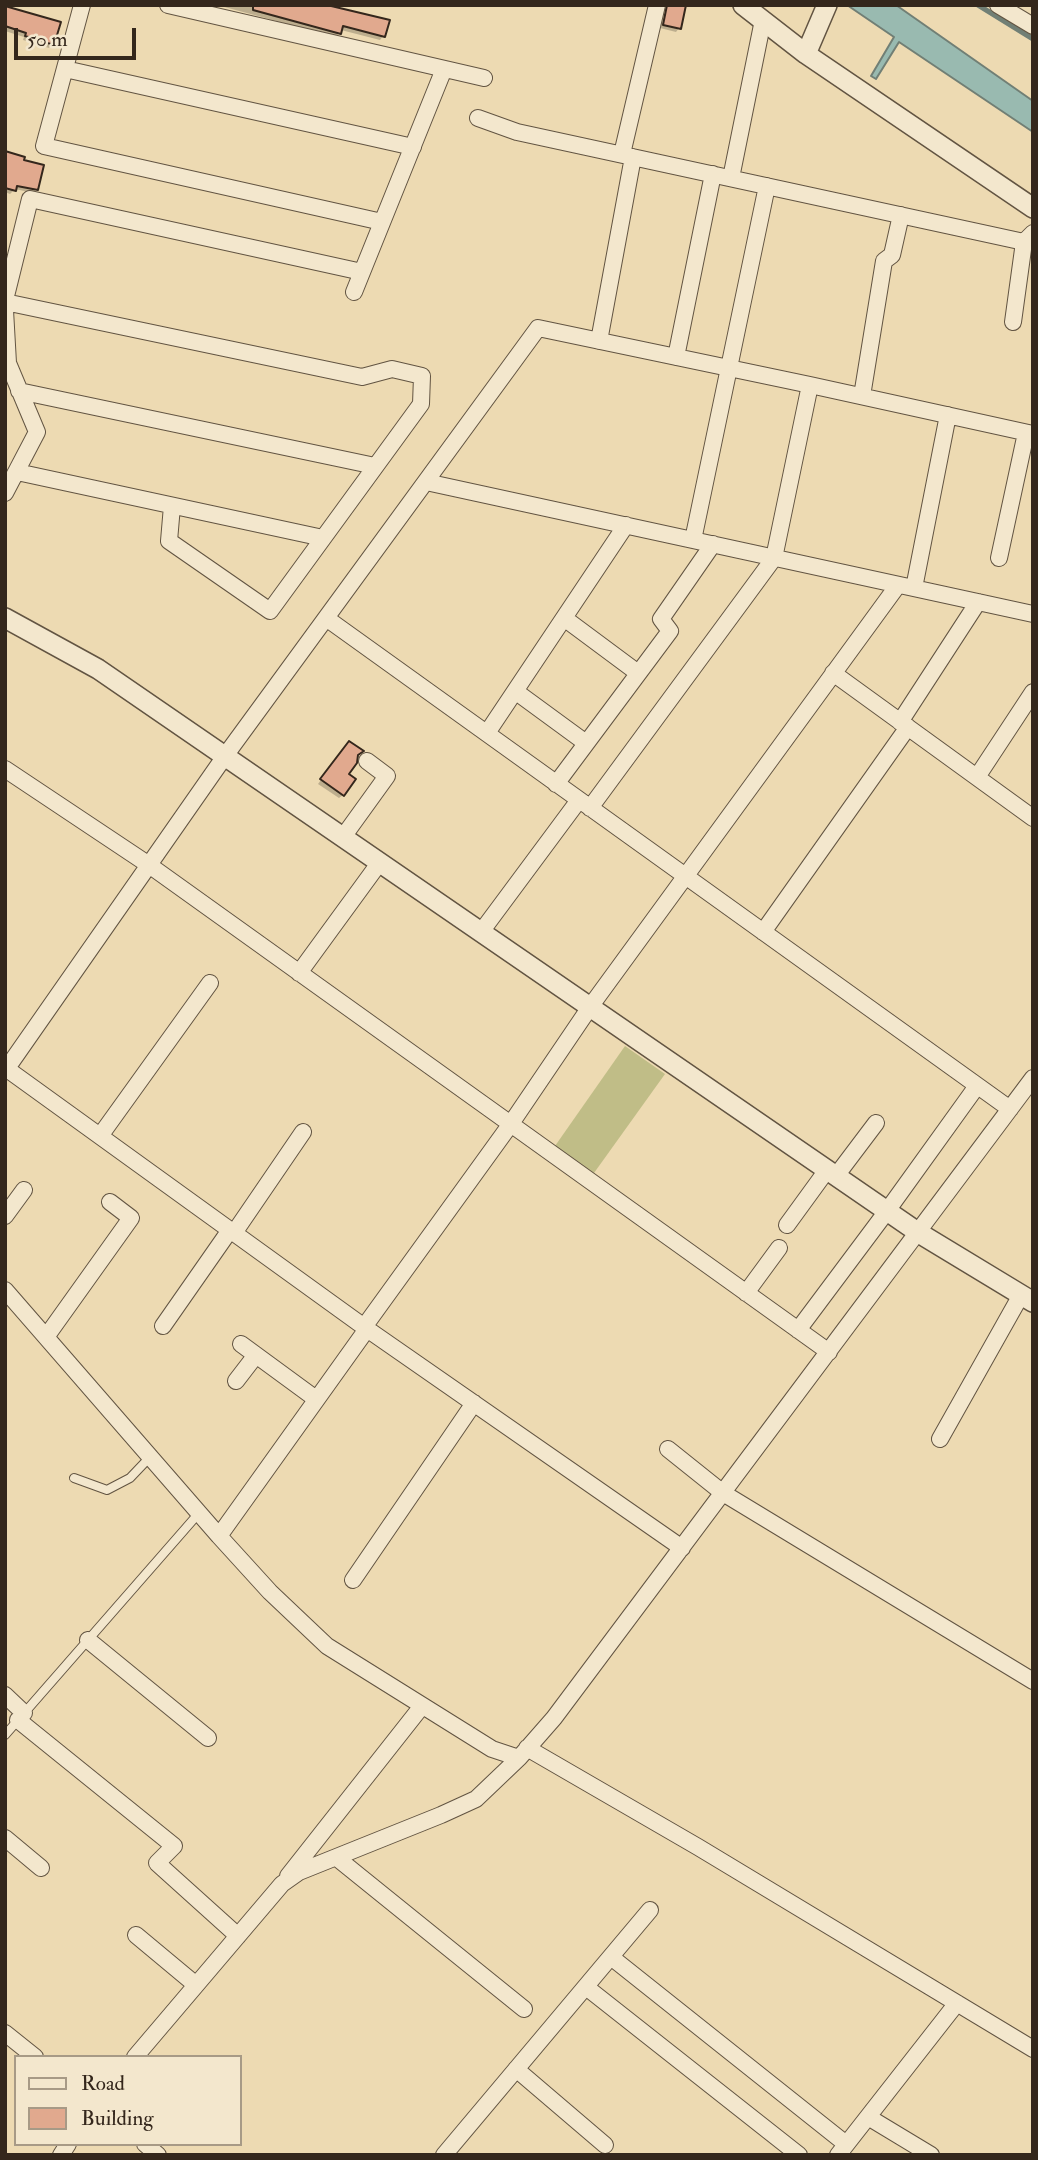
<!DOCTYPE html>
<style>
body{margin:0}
#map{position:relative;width:1038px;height:2160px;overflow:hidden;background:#eddab2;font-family:"IM FELL Double Pica",serif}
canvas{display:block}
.frame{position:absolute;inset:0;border:7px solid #34271c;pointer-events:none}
.legend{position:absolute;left:14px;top:2055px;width:228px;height:91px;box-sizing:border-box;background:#f3e7cd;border:2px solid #a79a86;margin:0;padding:9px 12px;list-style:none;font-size:21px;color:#34271c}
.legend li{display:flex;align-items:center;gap:14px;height:35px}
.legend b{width:35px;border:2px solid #a79a86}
.scale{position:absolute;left:14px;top:28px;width:122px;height:32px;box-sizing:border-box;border:4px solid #34271c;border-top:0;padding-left:9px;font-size:21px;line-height:24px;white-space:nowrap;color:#34271c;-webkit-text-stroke:5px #f3e7cd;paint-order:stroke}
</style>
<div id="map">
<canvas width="1038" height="2160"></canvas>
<div class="frame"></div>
<ul class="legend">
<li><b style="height:9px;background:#f3e7cd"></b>Road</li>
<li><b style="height:19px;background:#e1a98e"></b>Building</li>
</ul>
<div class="scale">50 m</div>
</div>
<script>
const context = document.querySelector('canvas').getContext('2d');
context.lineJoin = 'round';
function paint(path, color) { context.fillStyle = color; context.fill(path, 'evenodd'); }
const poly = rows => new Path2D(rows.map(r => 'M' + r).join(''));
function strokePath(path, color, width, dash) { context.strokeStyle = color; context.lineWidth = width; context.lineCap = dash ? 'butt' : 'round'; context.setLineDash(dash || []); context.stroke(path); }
paint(poly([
 [625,1046,665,1074,594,1173,555,1146]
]), '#c0bd87');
const water = poly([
 [847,5,896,5,1033,101,1033,132,899,42,876,79,871,76,894,37,847,5]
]);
paint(water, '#99bab0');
strokePath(water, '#717f75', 2);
paint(poly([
 [217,5,321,5,383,36,380,40,341,30,336,37],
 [663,5,678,5,679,28,676,32,660,28,664,12],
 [5,8,59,24,52,44,49,48,23,40,24,37,5,31],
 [5,153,22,161,36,189,33,193,15,189,10,194,5,192],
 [345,747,347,775,343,795,339,798,318,784]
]), '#0003');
strokePath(poly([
 [978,5,1033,39]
]), '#717f75', 5);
const building = poly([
 [253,5,327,5,390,20,385,37,343,26,341,34,253,10,253,5],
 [667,5,686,5,681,29,663,25,667,5],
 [5,6,61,22,54,45,25,36,26,33,5,26,5,6],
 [5,151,25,157,24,160,44,165,38,190,17,186,16,191,5,188,5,151],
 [349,741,364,751,358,755,357,763,349,774,356,779,344,796,320,779,349,741]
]);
paint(building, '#e1a98e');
strokePath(building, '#34271c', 2);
const service = poly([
 [74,1478,107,1490,130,1478,150,1457],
 [5,1735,199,1513]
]);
const minor = poly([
 [82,5,44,146,382,222],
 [168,5,484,78],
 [998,5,1033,26],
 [65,69,413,147],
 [478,118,517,132,1024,242,1033,233],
 [622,154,657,5],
 [731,178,763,20],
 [354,292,444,69],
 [5,300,30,199,362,272],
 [5,302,362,377,392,369,422,376,421,404,270,611,169,541,172,506],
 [5,310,8,363],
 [1013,322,1024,242],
 [599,341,633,157],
 [676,357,713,174],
 [5,364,8,363,37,432,5,493],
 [19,391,375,466],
 [862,396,884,261,892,255,901,215],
 [17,472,323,538],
 [426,482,1033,614],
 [693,540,767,186],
 [999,558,1026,433],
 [914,588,948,415],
 [326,618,1010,1109],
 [564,618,638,673],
 [833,673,1033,818],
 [515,691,586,743],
 [900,722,978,602],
 [487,733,626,525],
 [5,769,149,865,829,1352],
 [977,777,1033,692],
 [556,784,670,631,661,619,713,544],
 [590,808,774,558,810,385],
 [343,837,387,776,367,761],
 [481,932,579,800],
 [763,932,908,727],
 [299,973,380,862],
 [7,1069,367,1329,682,1548],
 [5,1071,225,756,538,328,810,385,1033,434],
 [100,1136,210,983],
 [836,1176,876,1123],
 [5,1216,24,1190],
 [787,1225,827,1170],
 [234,1233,303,1132],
 [5,1290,219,1536,270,1592,327,1646,492,1749,519,1758],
 [746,1293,779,1248],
 [163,1326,230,1230],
 [364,1327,510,1125,590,1007,898,585],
 [798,1330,887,1211,977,1086],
 [46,1337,131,1218,110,1202],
 [241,1344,316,1399],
 [236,1381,256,1355],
 [940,1439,1021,1295],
 [668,1449,723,1493,1033,1681],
 [219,1536,367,1329],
 [353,1580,474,1403],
 [88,1640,208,1738],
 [5,1695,24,1713],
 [18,1720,174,1846,157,1863,238,1936],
 [527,1748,698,1847,1033,2049],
 [5,1838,41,1868],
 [337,1858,524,2009],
 [288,1876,422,1706],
 [136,1935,196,1985],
 [611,1957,846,2144],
 [586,1987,799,2155],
 [5,2033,35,2057],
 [135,2057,282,1884,299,1872,441,1815,476,1799,519,1758,554,1718,1033,1078],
 [516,2069,605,2145],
 [868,2117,931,2155],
 [145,2144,158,2155],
 [61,2155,68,2144],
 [444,2155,650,1910],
 [838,2155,957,2003]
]);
const tertiary = poly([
 [743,5,806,54,1033,208],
 [806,54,827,5],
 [5,618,98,669,919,1233,1033,1302]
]);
strokePath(service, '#625442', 10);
strokePath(minor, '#625442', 18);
strokePath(tertiary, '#625442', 22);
strokePath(service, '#f3e7cd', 8);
strokePath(minor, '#f3e7cd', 16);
strokePath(tertiary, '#f3e7cd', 19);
</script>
